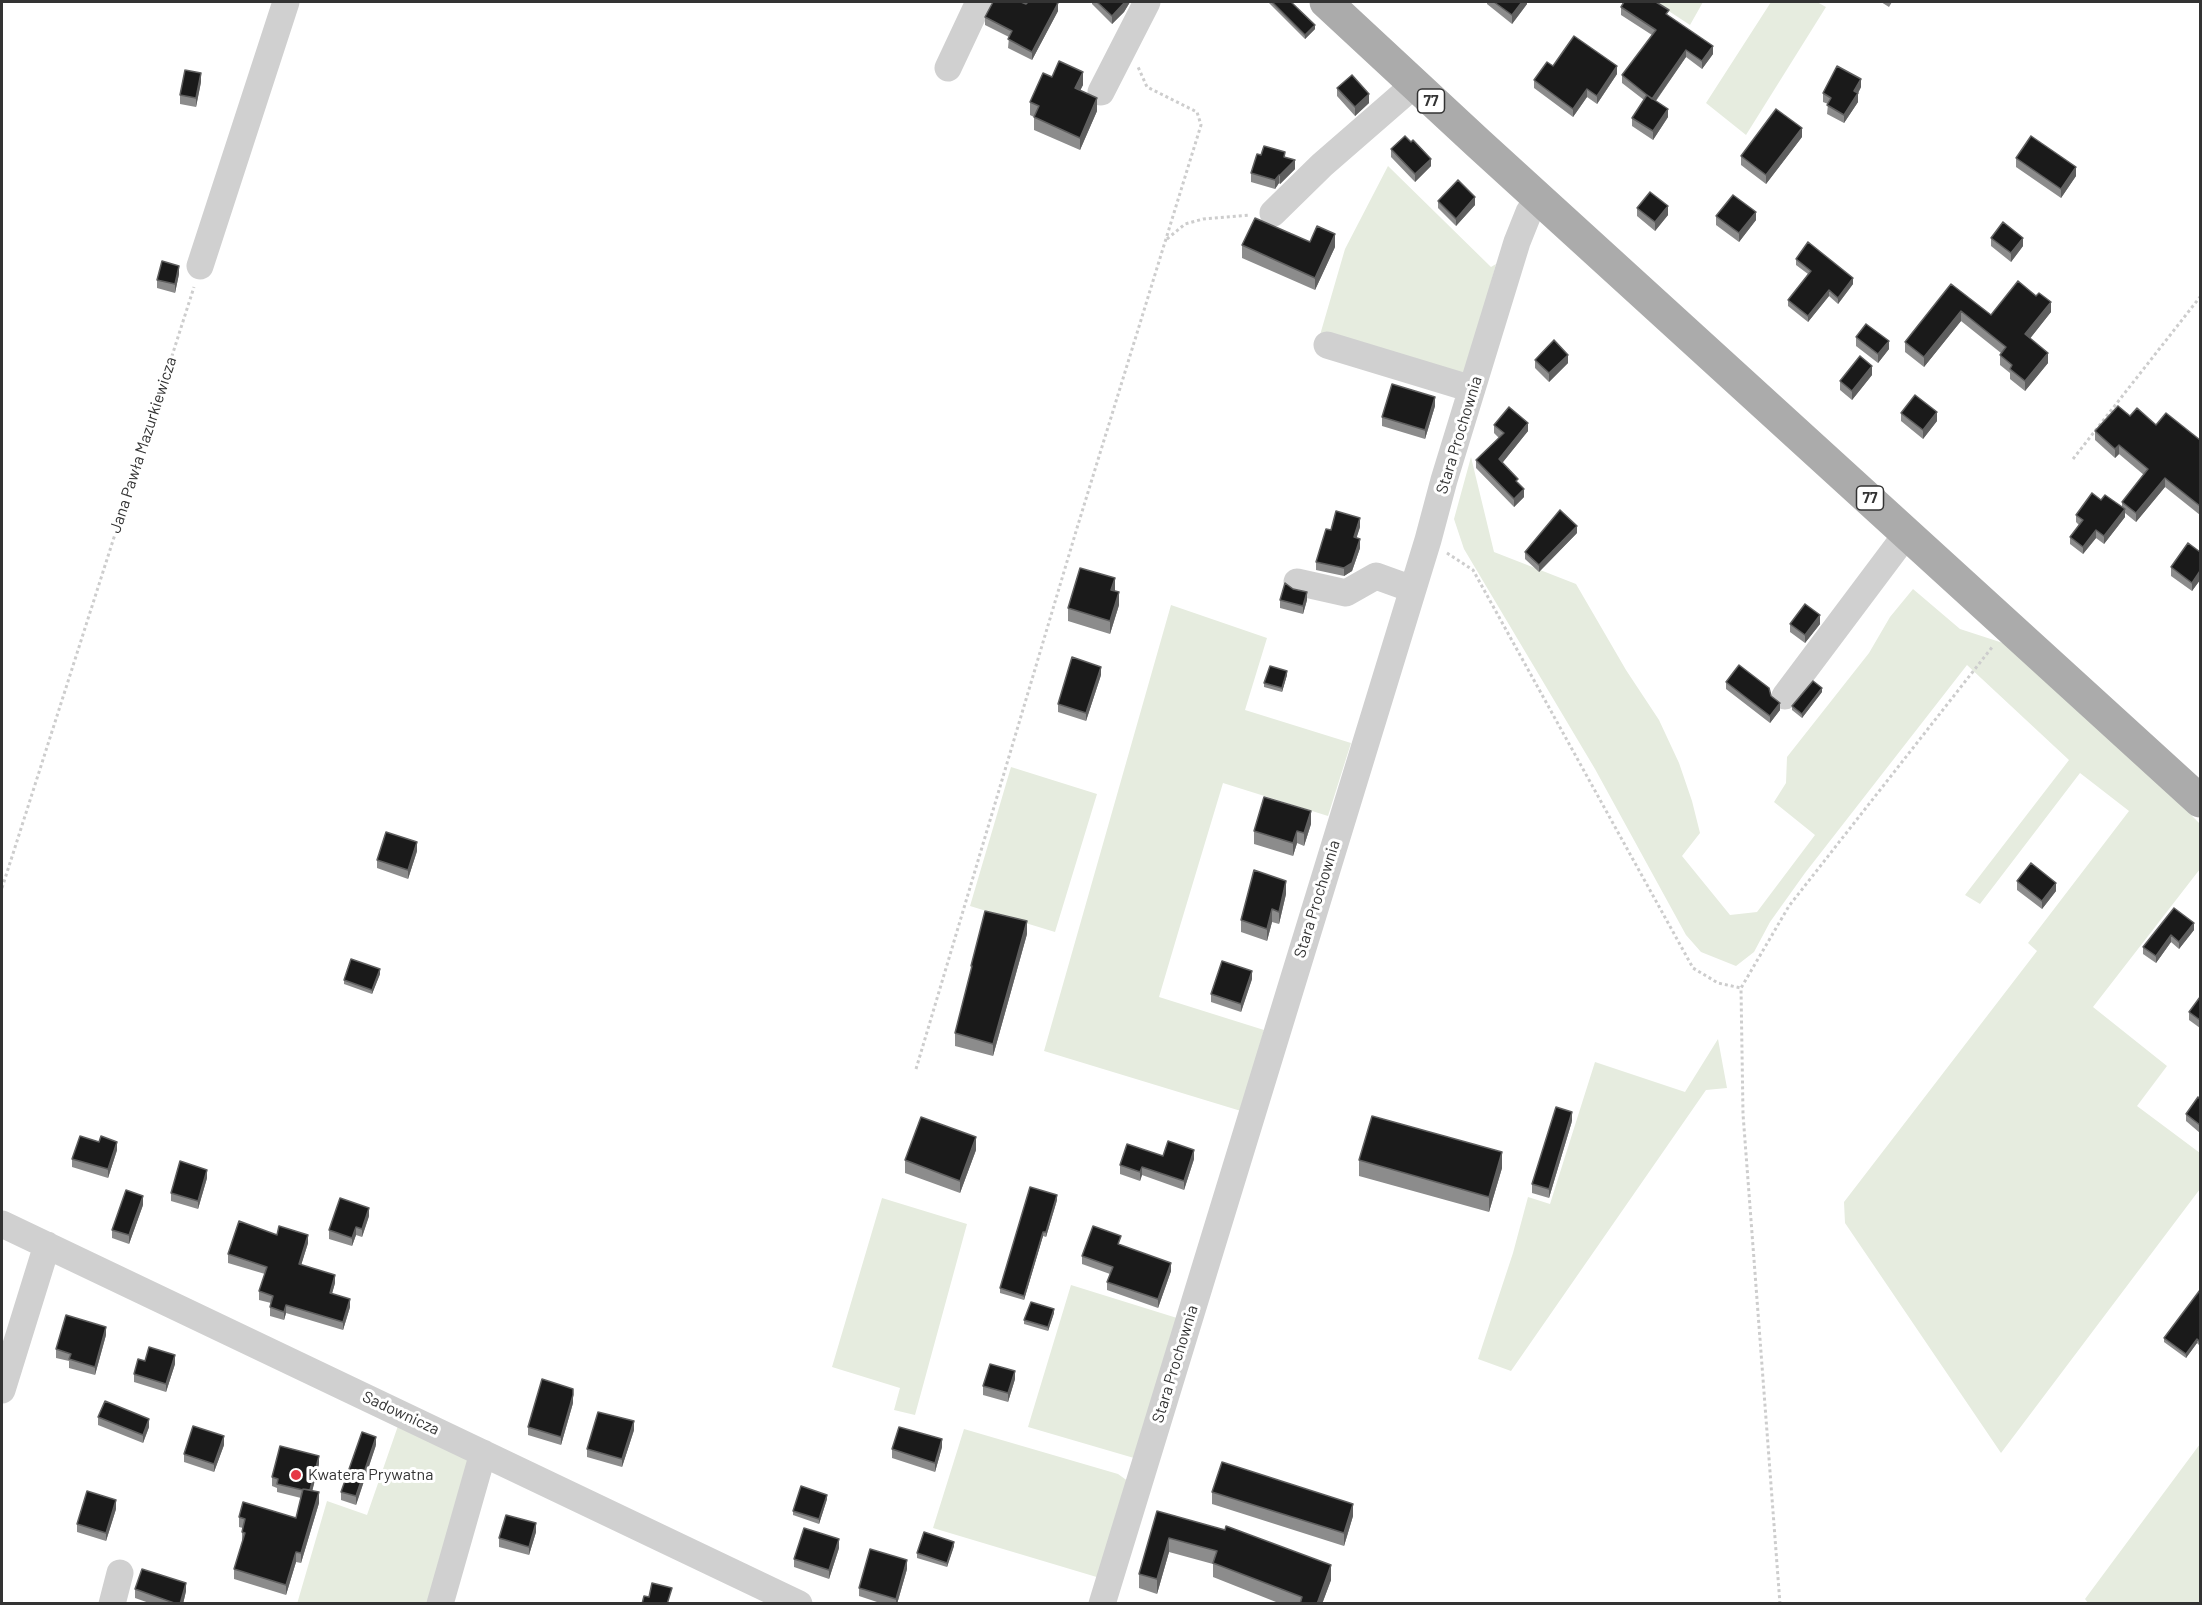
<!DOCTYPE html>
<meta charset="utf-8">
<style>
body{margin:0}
#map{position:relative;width:2202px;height:1605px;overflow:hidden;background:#fff;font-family:Barlow,sans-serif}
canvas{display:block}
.frame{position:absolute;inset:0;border:3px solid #333;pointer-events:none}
</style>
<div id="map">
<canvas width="2202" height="1605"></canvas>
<div class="frame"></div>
</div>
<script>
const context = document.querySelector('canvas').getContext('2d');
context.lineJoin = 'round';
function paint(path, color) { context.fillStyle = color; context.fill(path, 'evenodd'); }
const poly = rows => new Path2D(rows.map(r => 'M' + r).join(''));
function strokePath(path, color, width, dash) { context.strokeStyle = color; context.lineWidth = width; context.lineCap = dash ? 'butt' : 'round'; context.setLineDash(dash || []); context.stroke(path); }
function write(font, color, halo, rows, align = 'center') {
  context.font = font + ' Barlow,sans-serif'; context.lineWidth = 6; context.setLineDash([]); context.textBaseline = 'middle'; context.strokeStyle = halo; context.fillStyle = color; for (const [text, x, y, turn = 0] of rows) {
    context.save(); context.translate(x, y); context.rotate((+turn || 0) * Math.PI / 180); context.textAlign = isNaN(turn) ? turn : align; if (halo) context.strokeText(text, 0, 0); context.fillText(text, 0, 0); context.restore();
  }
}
paint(poly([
 [1655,2,1703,2,1690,25],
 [1771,2,1817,2,1826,7,1746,135,1706,103],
 [1388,166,1491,267,1496,264,1465,378,1320,335,1345,249],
 [1471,457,1494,552,1576,584,1626,670,1659,720,1679,763,1692,801,1700,833,1682,856,1730,915,1757,912,1815,835,1774,802,1786,783,1787,757,1869,653,1890,617,1913,589,1960,629,2003,643,2153,776,2200,824,2200,869,2093,1007,2167,1066,2137,1106,2200,1153,2200,1189,2001,1453,1845,1223,1844,1202,2037,951,2028,943,2129,811,2080,773,1980,904,1965,895,2069,760,1967,665,1805,873,1770,922,1754,952,1736,966,1701,952,1686,935,1595,769,1464,549,1454,519],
 [1171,605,1267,638,1245,710,1351,743,1328,816,1223,783,1180,926,1159,997,1264,1030,1241,1111,1044,1051],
 [1011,767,1097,794,1055,932,970,906],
 [1718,1039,1727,1088,1706,1090,1511,1371,1478,1359,1513,1253,1528,1197,1550,1204,1595,1062,1685,1092],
 [882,1198,967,1224,915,1415,894,1410,900,1388,832,1367],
 [1071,1285,1177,1318,1134,1458,1028,1427],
 [399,1423,473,1461,432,1603,297,1604,327,1501,367,1515],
 [964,1429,1118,1474,1132,1484,1100,1578,933,1528],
 [2200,1444,2200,1603,2088,1603,2085,1599]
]), '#e6ecdf');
strokePath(poly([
 [1167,239,1185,224,1203,219,1250,215],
 [2073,459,2200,297],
 [1447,553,1473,570,1693,968,1718,983,1741,988],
 [2,888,194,287],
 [916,1069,1077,528,1201,125,1197,112,1147,87,1138,67],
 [1780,1604,1743,1114,1741,988,1789,906,1993,646]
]), '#cdcdcd', 3, [3, 3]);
strokePath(poly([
 [948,68,979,2],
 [1101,92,1147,2],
 [1273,213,1322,165,1414,85],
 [200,266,286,2],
 [1327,345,1472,389],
 [1297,582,1346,593,1376,576,1412,589],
 [1785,696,1908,532],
 [2,1224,799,1604],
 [2,1390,47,1245],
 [112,1604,120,1573],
 [440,1604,483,1453],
 [1102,1604,1428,540,1444,480,1517,242,1529,212,1538,198]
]), '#d0d0d0', 27);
strokePath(poly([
 [1326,2,1478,143,2200,801]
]), '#ababab', 33);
paint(poly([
 [1092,2,1130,2,1124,12,1112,24,1092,4],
 [1268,2,1291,2,1315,29,1305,39],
 [1487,2,1527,2,1527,4,1512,24,1487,4],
 [1881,2,1892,2,1889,7],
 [1026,4,1058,11,1032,60,1008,48,1009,37,985,25,985,17],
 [1621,7,1669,16,1713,54,1702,69,1686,57,1656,101,1668,117,1653,140,1632,126,1632,118,1644,100,1622,83,1622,75,1652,35,1621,15],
 [1617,74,1597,104,1587,97,1573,117,1534,88,1534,80],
 [1052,77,1083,85,1080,90,1097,111,1080,150,1034,130,1034,117,1030,115,1030,102],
 [201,82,196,107,180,104,180,95],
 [1861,87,1858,93,1858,102,1844,123,1827,114,1828,104,1823,102,1823,93],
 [1337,88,1369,103,1355,116,1337,96],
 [1802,137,1766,184,1741,165,1741,156],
 [1391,149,1431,166,1415,182,1391,157],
 [1261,155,1285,158,1295,169,1280,184,1279,183,1275,189,1251,182,1251,173],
 [2016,158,2076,176,2061,198,2016,167],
 [1438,201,1475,205,1456,226,1438,208],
 [1637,208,1668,215,1655,231,1637,216],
 [1716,216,1756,220,1739,242,1716,225],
 [1991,238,2023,246,2011,262,1991,246],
 [1310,242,1335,247,1315,290,1242,258,1242,245],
 [1796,259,1853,284,1838,304,1829,296,1808,322,1788,306,1788,300,1808,274,1796,265],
 [179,274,175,293,157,288,157,280],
 [1951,284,1991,315,2051,312,2030,338,2048,363,2025,391,2010,379,2010,373,2000,365,2000,355,2001,353,1961,321,1924,367,1905,352,1905,342],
 [1856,337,1889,349,1878,363,1856,346],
 [1535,360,1568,363,1549,382,1535,368],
 [1872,375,1852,400,1840,390,1840,381],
 [1435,406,1425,439,1382,426,1382,417],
 [1901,413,1937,421,1923,439,1901,421],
 [2130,416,2200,440,2200,515,2165,487,2136,522,2125,513,2125,517,2104,544,2096,538,2083,554,2070,544,2070,537,2079,525,2076,522,2076,515,2122,507,2122,502,2144,475,2119,454,2115,458,2095,440,2095,431],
 [1494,425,1528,431,1502,463,1518,483,1524,497,1514,507,1476,468,1476,460,1499,438,1494,433],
 [1360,527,1356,538,1360,548,1352,571,1344,576,1316,570,1316,562,1331,530],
 [1577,533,1539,572,1525,559,1525,552],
 [2200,552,2200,580,2192,591,2171,576,2171,567],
 [1115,591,1119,605,1110,634,1068,621,1068,608],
 [1280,600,1307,600,1303,614,1280,608],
 [1790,624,1820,624,1805,643,1790,632],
 [1101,675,1086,721,1058,712,1058,704],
 [1287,675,1282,692,1264,687,1264,683],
 [1726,682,1771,696,1780,710,1770,723,1726,689],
 [1822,692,1802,718,1792,710,1792,706],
 [1311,824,1304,846,1297,843,1293,856,1254,844,1254,831],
 [417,851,408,879,377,868,377,860],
 [2017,881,2056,891,2042,909,2017,890],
 [1286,894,1279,924,1272,922,1267,941,1241,932,1241,920],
 [2174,908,2194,930,2179,949,2171,942,2156,963,2143,954,2143,947],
 [1027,934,993,1056,955,1046,955,1033,971,972,971,966],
 [380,974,372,994,344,984,344,980],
 [1252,979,1241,1012,1211,1002,1211,994],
 [2200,997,2200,1028,2189,1020,2189,1012],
 [2200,1099,2200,1133,2186,1121,2186,1114],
 [1572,1121,1549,1198,1532,1193,1532,1184],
 [117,1150,108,1178,72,1167,72,1159],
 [976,1150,960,1193,905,1173,905,1160],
 [1194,1159,1184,1190,1142,1175,1140,1181,1120,1174,1120,1165],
 [1359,1160,1502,1168,1489,1212,1359,1176],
 [207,1178,198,1209,171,1201,171,1193],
 [1057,1200,1046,1237,1043,1236,1024,1300,1000,1293,1000,1288],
 [143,1205,129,1244,112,1238,112,1230],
 [369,1216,362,1237,356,1235,352,1246,329,1239,329,1230],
 [277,1235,308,1243,301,1265,335,1283,332,1293,350,1307,343,1330,286,1313,284,1320,270,1316,270,1307,271,1303,259,1300,259,1291,265,1274,228,1263,228,1254],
 [1121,1244,1121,1245,1171,1271,1158,1308,1107,1290,1107,1282,1110,1274,1082,1264,1082,1256],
 [2200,1291,2200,1346,2197,1343,2186,1358,2164,1342,2164,1338],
 [1054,1313,1048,1331,1024,1324,1024,1320],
 [106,1335,95,1375,69,1368,69,1361,56,1358,56,1349],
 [145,1361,175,1364,166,1392,134,1382,134,1374],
 [1015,1379,1008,1402,983,1395,983,1386],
 [573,1403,561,1445,528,1435,528,1427],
 [98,1417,149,1427,143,1443,98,1425],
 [634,1430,622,1467,587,1457,587,1449],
 [224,1445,214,1472,184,1462,184,1454],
 [376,1445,356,1505,341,1500,341,1492],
 [942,1447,935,1472,892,1458,892,1449],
 [319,1464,312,1491,319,1503,301,1563,296,1562,286,1595,234,1579,234,1569,242,1542,242,1532,243,1528,239,1527,239,1517,296,1518,301,1498,277,1492,277,1488,272,1486,272,1477],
 [1212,1492,1353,1516,1344,1546,1212,1504],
 [827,1499,819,1524,793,1515,793,1511],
 [116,1509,106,1541,77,1532,77,1524],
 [1157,1511,1331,1580,1322,1604,1281,1604,1213,1577,1213,1564,1169,1552,1157,1594,1139,1588,1139,1574],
 [536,1532,529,1555,499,1547,499,1538],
 [954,1546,947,1567,917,1558,917,1553],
 [839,1548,829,1579,794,1567,794,1559],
 [907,1569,897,1604,883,1604,859,1596,859,1588],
 [135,1589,186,1591,183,1604,152,1604,135,1598]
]), '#8c8c8c');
paint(poly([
 [1125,2,1130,2,1124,12,1112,24,1112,16],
 [1522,2,1527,2,1527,4,1512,24,1512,15],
 [1058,3,1058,11,1032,60,1032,52],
 [1315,25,1315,29,1305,39,1305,35],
 [1713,46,1713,54,1702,69,1702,61],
 [1686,50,1686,57,1652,106,1652,99],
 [1617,66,1617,74,1597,104,1597,96],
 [1083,72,1083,85,1075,101,1075,88],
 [201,73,201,82,196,107,196,98],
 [1861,79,1861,87,1857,95,1858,93,1858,102,1844,123,1844,115,1854,91],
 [1587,89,1587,97,1573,117,1573,109],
 [1369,94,1369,103,1355,116,1355,107],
 [1097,98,1097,111,1080,150,1080,138],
 [1668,109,1668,117,1653,140,1653,131],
 [1802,128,1802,137,1766,184,1766,175],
 [1431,159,1431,166,1415,182,1415,174],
 [1295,160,1295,169,1280,184,1280,175],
 [2076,167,2076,176,2061,198,2061,189],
 [1279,175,1279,183,1275,189,1275,180],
 [1475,197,1475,205,1456,226,1456,219],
 [1668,206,1668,215,1655,231,1655,222],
 [1756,212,1756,220,1739,242,1739,233],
 [1335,234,1335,247,1315,290,1315,278],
 [2023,238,2023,246,2011,262,2011,253],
 [179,266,179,274,175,293,175,284],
 [1853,278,1853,284,1838,304,1838,298],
 [1829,290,1829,296,1808,322,1808,316],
 [2051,302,2051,312,2025,345,2025,334],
 [1961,311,1961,321,1924,367,1924,357],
 [1889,341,1889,349,1878,363,1878,354],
 [2048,353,2048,363,2025,391,2025,381],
 [1568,355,1568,363,1549,382,1549,373],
 [1872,366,1872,375,1852,400,1852,391],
 [1435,397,1435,406,1425,439,1425,430],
 [1937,412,1937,421,1923,439,1923,430],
 [1528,423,1528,431,1499,467,1499,459],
 [2119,445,2119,454,2115,458,2115,449],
 [2165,478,2165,487,2136,522,2136,513],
 [1524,489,1524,497,1514,507,1514,499],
 [2125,509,2125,517,2104,544,2104,536],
 [1360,518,1360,527,1354,546,1354,537],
 [1577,526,1577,533,1539,572,1539,565],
 [2096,530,2096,538,2083,554,2083,547],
 [1360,539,1360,548,1352,571,1344,576,1344,568],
 [2200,571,2200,580,2192,591,2192,583],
 [1115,578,1115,591,1111,590],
 [1119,592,1119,605,1110,634,1110,621],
 [1307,592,1307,600,1303,614,1303,606],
 [1820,615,1820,624,1805,643,1805,635],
 [1101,667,1101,675,1086,721,1086,713],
 [1287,671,1287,675,1282,692,1282,688],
 [1822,688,1822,692,1802,718,1802,714],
 [1780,703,1780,710,1770,723,1770,716],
 [1311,811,1311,824,1304,846,1304,833],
 [1297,831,1297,843,1293,856,1293,843],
 [417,842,417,851,408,879,408,870],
 [1286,881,1286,894,1279,924,1279,912],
 [2056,883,2056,891,2042,909,2042,901],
 [1272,909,1272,922,1267,941,1267,929],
 [1027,921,1027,934,993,1056,993,1044],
 [2194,923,2194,930,2179,949,2179,942],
 [2171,935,2171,942,2156,963,2156,956],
 [380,969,380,974,372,994,372,990],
 [1252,971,1252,979,1241,1012,1241,1004],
 [1572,1112,1572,1121,1549,1198,1549,1189],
 [976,1137,976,1150,960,1193,960,1181],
 [117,1142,117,1150,108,1178,108,1169],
 [1194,1150,1194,1159,1184,1190,1184,1181],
 [1502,1152,1502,1168,1489,1212,1489,1197],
 [1142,1167,1142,1175,1140,1181,1140,1172],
 [207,1170,207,1178,198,1209,198,1201],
 [1057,1195,1057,1200,1046,1237,1046,1232],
 [143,1196,143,1205,129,1244,129,1235],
 [369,1208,369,1216,362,1237,362,1229],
 [356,1227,356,1235,352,1246,352,1238],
 [1043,1232,1043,1236,1024,1300,1024,1296],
 [308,1235,308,1243,299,1272,299,1264],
 [1171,1263,1171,1271,1158,1308,1158,1299],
 [335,1275,335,1283,330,1301,330,1293],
 [350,1299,350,1307,343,1330,343,1322],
 [286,1305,286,1313,284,1320,284,1312],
 [1054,1309,1054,1313,1048,1331,1048,1327],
 [106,1327,106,1335,95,1375,95,1367],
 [2197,1339,2197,1343,2186,1358,2186,1354],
 [175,1355,175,1364,166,1392,166,1384],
 [1015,1371,1015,1379,1008,1402,1008,1393],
 [573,1395,573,1403,561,1445,561,1437],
 [149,1419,149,1427,143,1443,143,1435],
 [634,1421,634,1430,622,1467,622,1459],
 [224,1436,224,1445,214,1472,214,1464],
 [376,1437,376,1445,356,1505,356,1496],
 [942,1439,942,1447,935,1472,935,1463],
 [319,1456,319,1464,310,1500,310,1492],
 [319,1492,319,1503,301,1563,301,1553],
 [827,1495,827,1499,819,1524,819,1519],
 [116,1500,116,1509,106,1541,106,1533],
 [1353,1504,1353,1516,1344,1546,1344,1533],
 [536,1523,536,1532,529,1555,529,1547],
 [1169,1538,1169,1552,1157,1594,1157,1579],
 [839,1539,839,1548,829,1579,829,1570],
 [954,1542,954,1546,947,1567,947,1563],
 [296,1552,296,1562,286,1595,286,1585],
 [907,1560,907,1569,897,1604,896,1604,896,1599],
 [1331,1565,1331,1580,1322,1604,1317,1604],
 [186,1583,186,1591,183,1604,180,1604]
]), '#5f5f5f');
const building = poly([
 [993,2,1021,2,1026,4,1028,2,1055,2,1058,3,1032,52,1008,39,1012,31,985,17,993,2],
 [1097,2,1125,2,1112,16,1097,2],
 [1272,2,1291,2,1315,25,1305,35,1272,2],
 [1494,2,1522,2,1512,15,1494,2],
 [1624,2,1656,2,1669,10,1666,14,1713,46,1702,61,1686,50,1652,99,1622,75,1656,30,1621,7,1624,2],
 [1574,36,1617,66,1597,96,1587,89,1573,109,1534,80,1547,62,1553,66,1574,36],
 [1059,61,1083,72,1075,88,1097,98,1080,138,1034,117,1039,106,1030,102,1043,73,1052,77,1059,61],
 [1837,66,1861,79,1854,91,1858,93,1844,115,1827,105,1831,98,1823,93,1837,66],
 [185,70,201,73,196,98,180,95,185,70],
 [1352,75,1369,94,1355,107,1337,88,1352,75],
 [1647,95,1668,109,1653,131,1632,118,1647,95],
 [1776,109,1802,128,1766,175,1741,156,1776,109],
 [1405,136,1411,142,1413,140,1431,159,1415,174,1391,149,1405,136],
 [2031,136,2076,167,2061,189,2016,158,2031,136],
 [1264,146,1285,152,1284,157,1295,160,1280,175,1279,175,1275,180,1251,173,1257,154,1261,155,1264,146],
 [1458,180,1475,197,1456,219,1438,201,1458,180],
 [1650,192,1668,206,1655,222,1637,208,1650,192],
 [1733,195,1756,212,1739,233,1716,216,1733,195],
 [1255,218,1310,242,1317,226,1335,234,1315,278,1242,245,1255,218],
 [2003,222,2023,238,2011,253,1991,238,2003,222],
 [1808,242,1853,278,1838,298,1829,290,1808,316,1788,300,1811,271,1796,259,1808,242],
 [162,261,179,266,175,284,157,280,162,261],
 [2018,281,2036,296,2039,293,2051,302,2025,334,2048,353,2025,381,2010,369,2012,365,2000,355,2006,347,1961,311,1924,357,1905,342,1951,284,1991,315,2018,281],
 [1866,324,1889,341,1878,354,1856,337,1866,324],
 [1554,340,1568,355,1549,373,1535,360,1554,340],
 [1860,356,1872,366,1852,391,1840,381,1860,356],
 [1392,384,1435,397,1425,430,1382,417,1392,384],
 [1915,395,1937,412,1923,430,1901,413,1915,395],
 [2118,406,2130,416,2137,408,2156,425,2166,413,2200,440,2200,506,2165,478,2136,513,2122,502,2148,469,2119,445,2115,449,2095,431,2118,406],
 [1509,407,1528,423,1499,459,1518,479,1516,481,1524,489,1514,499,1476,460,1504,433,1494,425,1509,407],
 [2092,493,2101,500,2105,495,2125,509,2104,536,2096,530,2083,547,2070,537,2083,520,2076,515,2092,493],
 [1560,510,1577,526,1539,565,1525,552,1560,510],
 [1336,511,1360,518,1354,537,1360,539,1352,563,1344,568,1316,562,1326,529,1331,530,1336,511],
 [2188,543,2200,552,2200,571,2192,583,2171,567,2188,543],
 [1080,568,1115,578,1111,590,1119,592,1110,621,1068,608,1080,568],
 [1285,583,1293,589,1307,592,1303,606,1280,600,1285,583],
 [1805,604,1820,615,1805,635,1790,624,1805,604],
 [1072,657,1101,667,1086,713,1058,704,1072,657],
 [1739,665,1769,688,1771,696,1780,703,1770,716,1726,682,1739,665],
 [1270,666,1287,671,1282,688,1264,683,1270,666],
 [1813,681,1822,688,1802,714,1792,706,1813,681],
 [1264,797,1311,811,1304,833,1297,831,1293,843,1254,831,1264,797],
 [386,832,417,842,408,870,377,860,386,832],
 [2031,863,2056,883,2042,901,2017,881,2031,863],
 [1254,870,1286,881,1279,912,1272,909,1267,929,1241,920,1254,870],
 [2174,908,2194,923,2179,942,2171,935,2156,956,2143,947,2174,908],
 [985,911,1027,921,993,1044,955,1033,972,966,971,966,985,911],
 [351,959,380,969,372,990,344,980,351,959],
 [1222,961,1252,971,1241,1004,1211,994,1222,961],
 [2200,997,2200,1020,2189,1012,2200,997],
 [2198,1097,2200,1099,2200,1125,2186,1114,2198,1097],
 [1556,1107,1572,1112,1549,1189,1532,1184,1556,1107],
 [1372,1116,1502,1152,1489,1197,1359,1160,1372,1116],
 [921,1117,976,1137,960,1181,905,1160,921,1117],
 [80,1136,99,1142,101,1136,117,1142,108,1169,72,1159,80,1136],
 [1168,1141,1194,1150,1184,1181,1142,1167,1140,1172,1120,1165,1127,1144,1163,1156,1168,1141],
 [180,1161,207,1170,198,1201,171,1193,180,1161],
 [1030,1187,1057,1195,1046,1232,1043,1232,1024,1296,1000,1288,1030,1187],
 [126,1190,143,1196,129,1235,112,1230,126,1190],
 [340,1198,369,1208,362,1229,356,1227,352,1238,329,1230,340,1198],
 [239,1221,277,1235,279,1226,308,1235,299,1264,335,1275,330,1293,350,1299,343,1322,286,1305,284,1312,270,1307,273,1296,259,1291,267,1267,228,1254,239,1221],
 [1093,1226,1121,1236,1118,1244,1171,1263,1158,1299,1107,1282,1113,1267,1082,1256,1093,1226],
 [2200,1290,2200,1342,2197,1339,2186,1354,2164,1338,2200,1290],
 [1031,1302,1054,1309,1048,1327,1024,1320,1031,1302],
 [66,1315,106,1327,95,1367,69,1359,71,1354,56,1349,66,1315],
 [149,1347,175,1355,166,1384,134,1374,138,1359,145,1361,149,1347],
 [990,1364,1015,1371,1008,1393,983,1386,990,1364],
 [542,1379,573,1389,573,1395,561,1437,528,1427,542,1379],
 [105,1401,149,1419,143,1435,98,1417,105,1401],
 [598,1412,634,1421,622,1459,587,1449,598,1412],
 [193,1426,224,1436,214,1464,184,1454,193,1426],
 [899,1427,942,1439,935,1463,892,1449,899,1427],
 [362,1432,376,1437,356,1496,341,1492,362,1432],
 [280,1446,319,1456,310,1490,303,1489,303,1490,277,1484,278,1479,272,1477,280,1446],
 [1222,1462,1353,1504,1344,1533,1212,1492,1222,1462],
 [801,1486,827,1495,819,1519,793,1511,801,1486],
 [303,1489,319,1492,301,1553,296,1552,286,1585,234,1569,245,1533,242,1532,245,1519,239,1517,243,1502,296,1518,303,1489],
 [87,1491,116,1500,106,1533,77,1524,87,1491],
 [1157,1511,1225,1530,1226,1526,1331,1565,1317,1604,1300,1604,1302,1597,1213,1563,1217,1551,1169,1538,1157,1579,1139,1574,1157,1511],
 [506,1515,536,1523,529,1547,499,1538,506,1515],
 [804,1528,839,1539,829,1570,794,1559,804,1528],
 [924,1532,954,1542,947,1563,917,1553,924,1532],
 [870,1549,907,1560,896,1599,859,1588,870,1549],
 [142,1569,186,1583,180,1604,177,1604,135,1589,142,1569],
 [652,1583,672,1588,667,1604,642,1604,644,1596,649,1597,652,1583]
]);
paint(building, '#1a1a1a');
strokePath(building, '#5f5f5f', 1.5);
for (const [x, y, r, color] of [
 [296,1475,6,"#e63946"]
]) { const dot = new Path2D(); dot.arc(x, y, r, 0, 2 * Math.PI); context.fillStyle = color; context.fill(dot); strokePath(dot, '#fff', 2); }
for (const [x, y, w] of [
 [1431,101,27],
 [1870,498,27]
]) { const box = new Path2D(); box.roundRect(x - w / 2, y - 12, w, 24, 4.5); context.fillStyle = '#fff'; context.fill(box); strokePath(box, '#333', 1.5); }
write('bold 15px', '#333', null, [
 ["77",1431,101],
 ["77",1870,498]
]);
write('16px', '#333', '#fff', [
 ["Stara Prochownia",1459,435,-73],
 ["Jana Pawła Mazurkiewicza",143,445,-72],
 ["Stara Prochownia",1317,899,-73],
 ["Stara Prochownia",1175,1364,-73],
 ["Sadownicza",401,1413,25]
]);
write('16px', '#333', '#fff', [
 ["Kwatera Prywatna",308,1475]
], 'left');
</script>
